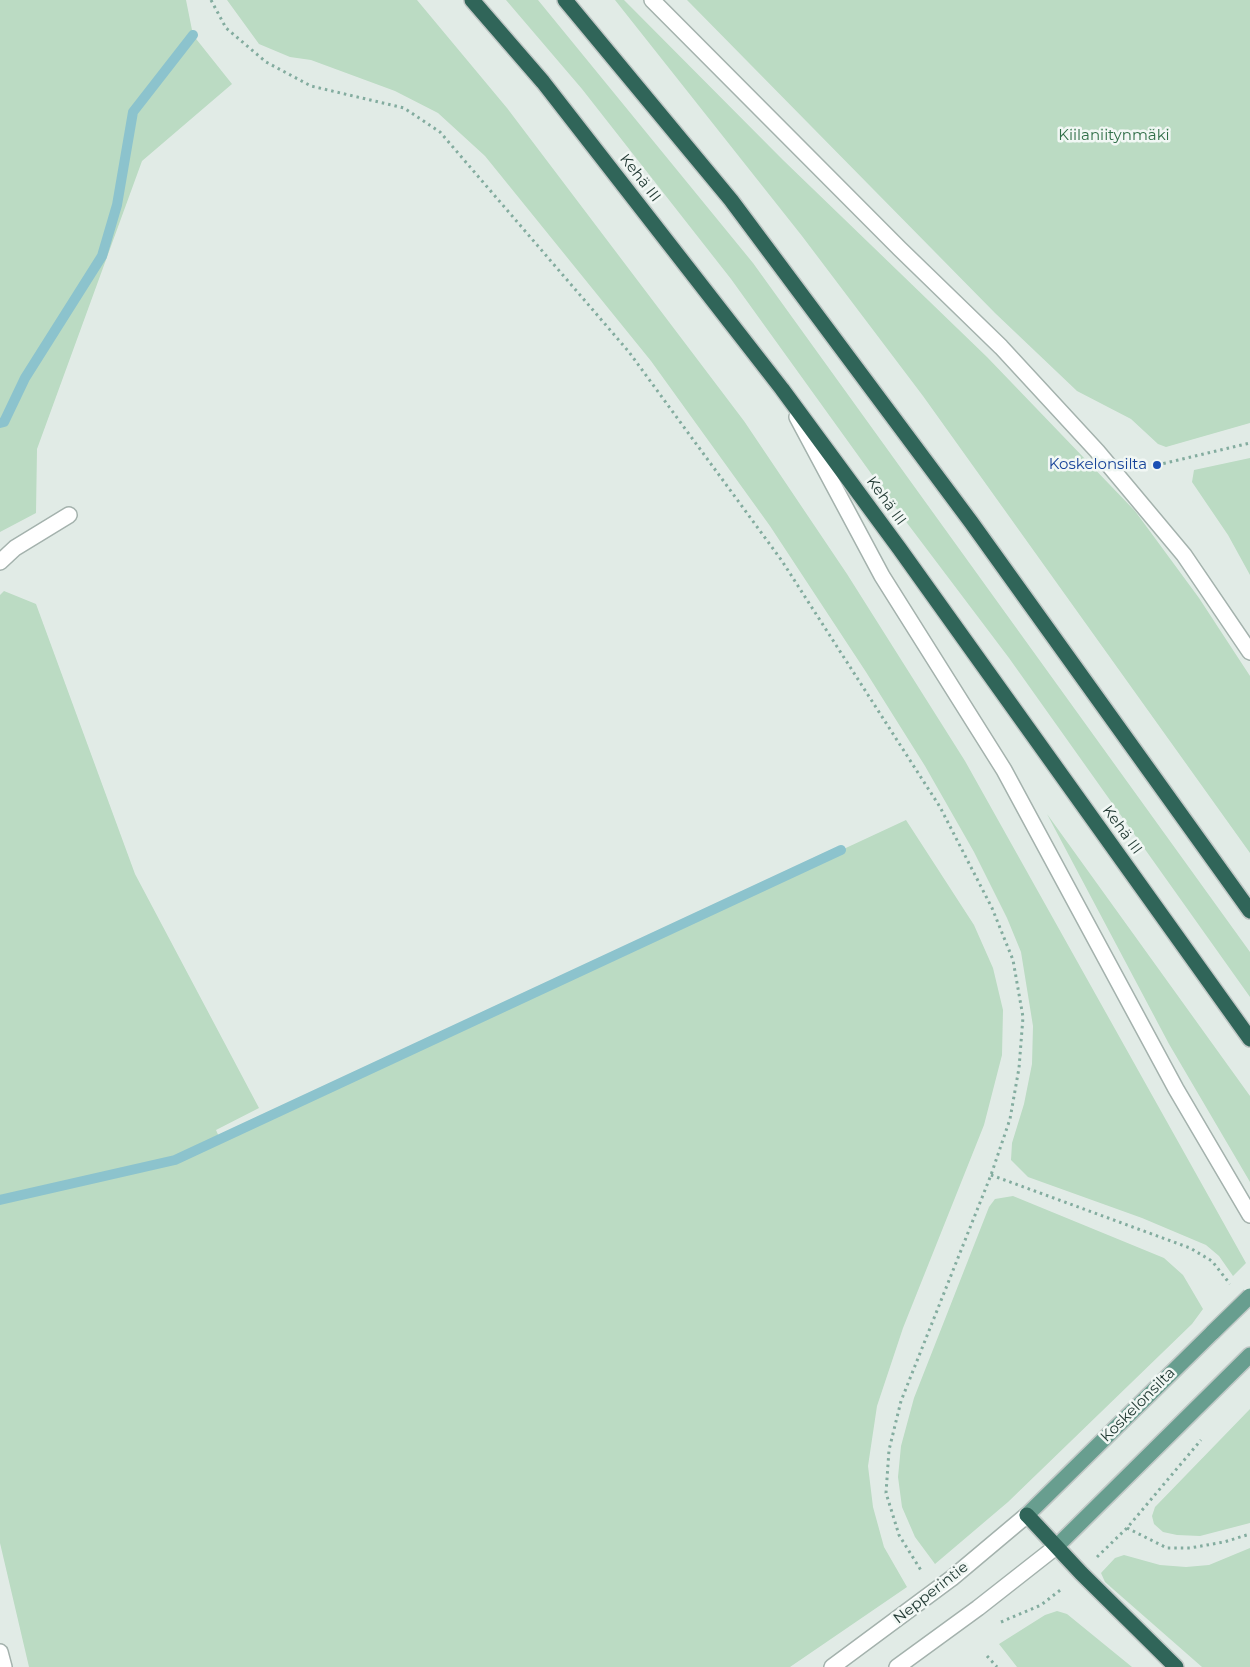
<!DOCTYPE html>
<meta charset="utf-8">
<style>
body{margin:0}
canvas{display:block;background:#e1ebe6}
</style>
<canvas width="1250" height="1667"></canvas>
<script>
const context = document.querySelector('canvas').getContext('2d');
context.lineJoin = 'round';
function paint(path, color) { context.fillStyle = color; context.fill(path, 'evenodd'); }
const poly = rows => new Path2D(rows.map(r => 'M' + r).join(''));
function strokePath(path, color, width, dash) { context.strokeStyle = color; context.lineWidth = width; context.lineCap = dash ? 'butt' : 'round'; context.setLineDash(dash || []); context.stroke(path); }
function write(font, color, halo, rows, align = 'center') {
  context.font = font + ' Montserrat,sans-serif'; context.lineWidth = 5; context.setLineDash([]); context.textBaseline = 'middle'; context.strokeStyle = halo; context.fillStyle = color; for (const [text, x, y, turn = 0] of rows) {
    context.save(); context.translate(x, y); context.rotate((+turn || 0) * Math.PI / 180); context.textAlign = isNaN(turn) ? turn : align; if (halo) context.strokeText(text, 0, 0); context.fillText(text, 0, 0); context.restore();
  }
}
paint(poly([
 [0,0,186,0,193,35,232,84,142,161,37,449,36,513,0,532],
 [227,0,417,0,507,108,744,421,847,574,965,761,1246,1263,1233,1276,1219,1256,1206,1245,1142,1218,1028,1177,1011,1160,1012,1143,1024,1104,1032,1064,1033,1026,1021,952,1007,918,974,852,925,766,866,672,770,526,651,361,485,156,438,113,395,91,311,60,290,57,259,44],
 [506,0,538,0,753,263,1250,952,1250,997,1009,658,901,515,731,279,582,89],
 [615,0,624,0,783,160,987,357,1135,511,1199,598,1250,676,1250,853,923,396,802,236],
 [687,0,1250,0,1250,423,1166,447,1158,444,1131,419,1077,391,995,313],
 [1250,458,1250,575,1228,535,1192,482,1194,470],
 [4,591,36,604,135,874,259,1108,216,1130,220,1139,906,820,974,925,993,968,1003,1010,1002,1055,984,1125,903,1328,877,1406,868,1466,873,1507,884,1547,907,1587,790,1667,29,1667,0,1543,0,595],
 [1047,814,1250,1096,1250,1182,1169,1044],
 [1013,1196,1164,1258,1183,1275,1203,1309,1192,1324,1008,1502,935,1564,915,1537,902,1507,898,1477,901,1446,914,1398,989,1207,995,1199],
 [1250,1409,1250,1523,1200,1536,1177,1535,1163,1532,1154,1524,1152,1516,1155,1507],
 [1250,1548,1250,1667,1202,1667,1105,1582,1101,1573,1115,1558,1124,1555,1160,1565,1186,1567,1209,1565],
 [1057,1611,1067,1614,1132,1667,1017,1667,999,1644,1045,1615]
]), '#bbdbc3');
strokePath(poly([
 [0,423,4,422,25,378,102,256,117,205,133,112,193,35],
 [0,1200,175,1160,841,850]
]), '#8cc3cd', 10);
const minor = poly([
 [652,0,900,249,1001,347,1097,451,1184,555,1250,652],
 [797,417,882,576,1004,770,1176,1089,1250,1215],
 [0,562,15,548,69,515],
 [0,1652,4,1667],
 [832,1667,952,1578,1027,1515],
 [897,1667,978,1608,1057,1546]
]);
const major = poly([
 [1027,1515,1213,1332],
 [1057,1546,1250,1355]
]);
const highway = poly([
 [472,0,543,82,782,389,899,548,1250,1039],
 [565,0,731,200,971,522,1250,911],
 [1027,1515,1081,1573,1176,1667]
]);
strokePath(minor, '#a4b2ad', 18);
strokePath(major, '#c1c8c6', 18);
strokePath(highway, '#c1c8c6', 18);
strokePath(poly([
 [211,0,226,28,266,62,311,86,404,108,440,132,629,352,782,561,940,807,992,908,1013,960,1023,1017,1019,1068,1010,1119,991,1175,901,1401,889,1450,886,1493,899,1535,922,1572],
 [1157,465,1250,443],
 [991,1175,1190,1248,1212,1261,1230,1284],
 [1127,1528,1167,1548,1190,1548,1224,1542,1250,1534],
 [1097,1557,1127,1528,1201,1440],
 [1001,1622,1041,1605,1063,1588],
 [987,1656,997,1667]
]), '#83ac9f', 3, [2.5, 4]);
strokePath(minor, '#fff', 15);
strokePath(major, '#689e8f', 15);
strokePath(highway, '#306559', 15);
const majorBridge = poly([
 [1213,1332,1250,1296]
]);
strokePath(majorBridge, '#c1c8c6', 18, []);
strokePath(majorBridge, '#689e8f', 15);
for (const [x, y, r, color] of [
 [1157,465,5,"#1a4fb4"]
]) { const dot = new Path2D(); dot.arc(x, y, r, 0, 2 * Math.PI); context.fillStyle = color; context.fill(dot); strokePath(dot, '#f1f7f4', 2); }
write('15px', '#2f6e47', '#f1f7f4', [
 ["Kiilaniitynmäki",1114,136]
]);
write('15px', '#223a34', '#f1f7f4', [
 ["Kehä III",640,178,52],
 ["Kehä III",886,501,54],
 ["Kehä III",1122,830,54],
 ["Koskelonsilta",1138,1405,-45],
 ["Nepperintie",931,1593,-38]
]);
write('15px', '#164399', '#f1f7f4', [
 ["Koskelonsilta",1147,465]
], 'right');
</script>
